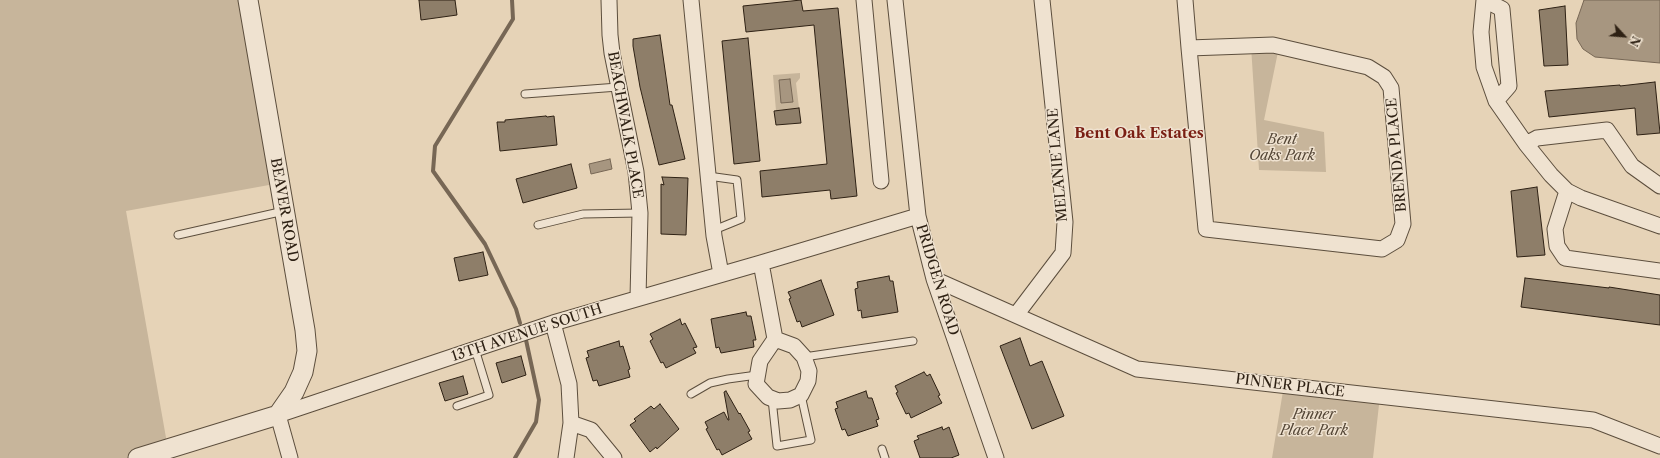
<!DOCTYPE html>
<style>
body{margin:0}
#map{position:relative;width:1660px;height:458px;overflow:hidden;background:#e6d3b7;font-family:"Libre Caslon Text",serif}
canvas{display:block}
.north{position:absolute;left:1604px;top:16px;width:40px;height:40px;-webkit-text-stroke:3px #efe2d0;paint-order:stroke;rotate:116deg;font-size:11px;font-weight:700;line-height:16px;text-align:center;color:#2e2114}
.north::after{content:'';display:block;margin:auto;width:14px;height:18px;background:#2e2114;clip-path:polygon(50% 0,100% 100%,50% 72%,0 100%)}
</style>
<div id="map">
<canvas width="1660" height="458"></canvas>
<div class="north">N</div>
</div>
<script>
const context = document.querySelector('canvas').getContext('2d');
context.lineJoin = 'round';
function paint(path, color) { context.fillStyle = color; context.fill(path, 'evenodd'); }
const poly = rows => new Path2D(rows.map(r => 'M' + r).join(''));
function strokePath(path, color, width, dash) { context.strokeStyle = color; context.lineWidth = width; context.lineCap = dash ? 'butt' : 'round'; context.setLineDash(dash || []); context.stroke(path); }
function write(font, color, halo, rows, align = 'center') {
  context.font = font + ' "Libre Caslon Text",serif'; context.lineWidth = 3; context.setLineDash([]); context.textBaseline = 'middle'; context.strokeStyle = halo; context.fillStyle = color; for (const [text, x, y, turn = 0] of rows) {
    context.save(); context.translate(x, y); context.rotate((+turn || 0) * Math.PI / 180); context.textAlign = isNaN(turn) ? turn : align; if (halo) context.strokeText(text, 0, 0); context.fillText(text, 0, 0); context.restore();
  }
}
paint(poly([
 [0,0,250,0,280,183,126,211,168,449,135,458,0,458],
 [1251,46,1279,47,1264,120,1324,132,1326,172,1259,170],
 [800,73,800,78,796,83,799,108,776,111,773,75],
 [1284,385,1380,396,1373,458,1272,458]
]), '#c7b59b');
const water = poly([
 [1584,0,1660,0,1660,63,1595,57,1583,49,1577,39,1576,23,1584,0],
 [790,79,793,102,781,103,779,80,790,79],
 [610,159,612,169,591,174,589,164,610,159]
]);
paint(water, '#a79680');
strokePath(water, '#776755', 1);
strokePath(poly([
 [512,0,513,19,435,146,433,171,485,244,516,309,520,323],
 [515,458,536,422,539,400,526,340]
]), '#776755', 4);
const building = poly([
 [419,0,455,0,457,15,421,20,419,0],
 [801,0,803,11,838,8,857,196,831,199,830,190,762,197,760,171,827,164,814,25,746,32,743,6,801,0],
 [1565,6,1568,65,1544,66,1539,10,1565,6],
 [660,35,670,105,672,105,685,159,659,165,640,87,633,46,633,39,660,35],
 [748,38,760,161,734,164,722,41,748,38],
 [1655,82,1660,133,1637,135,1635,108,1549,117,1545,91,1620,85,1620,86,1655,82],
 [799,108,801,123,776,125,774,111,799,108],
 [546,116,547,117,554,116,557,145,500,151,497,122,505,122,505,120,546,116],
 [571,164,577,188,523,203,516,179,571,164],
 [662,177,688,178,686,235,661,234,661,184,664,185,662,177],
 [1537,187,1545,255,1517,257,1511,191,1537,187],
 [483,252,488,275,459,281,454,258,483,252],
 [889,276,890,281,893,281,898,312,862,318,861,310,858,311,855,289,858,288,857,282,889,276],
 [1525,278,1609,288,1609,287,1660,295,1660,325,1521,307,1525,278],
 [821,280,834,315,802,327,800,321,797,322,789,299,791,298,788,292,821,280],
 [746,312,747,316,751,316,756,340,753,340,754,347,721,353,719,347,716,348,711,319,746,312],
 [680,319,682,325,685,323,697,347,693,348,696,353,666,368,663,362,661,363,650,341,653,339,650,334,680,319],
 [1020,338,1030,366,1042,361,1064,416,1032,429,1000,346,1020,338],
 [619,341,620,347,623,346,630,369,628,370,630,377,599,386,597,380,593,381,586,358,589,357,587,351,619,341],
 [521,356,526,375,502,383,496,363,521,356],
 [924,372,927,376,930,374,940,395,938,396,942,403,911,418,909,413,906,414,896,393,898,392,895,386,924,372],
 [463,376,468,394,445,401,439,383,463,376],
 [726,391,739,414,740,413,750,431,748,432,752,439,722,455,719,449,717,450,706,429,708,428,705,422,724,412,728,420,729,420,724,392,726,391],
 [866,391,868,398,872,398,879,419,876,420,878,426,848,436,845,429,842,430,835,409,838,408,836,402,866,391],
 [660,404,679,429,657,449,656,447,650,452,630,425,636,421,634,419,651,406,654,409,660,404],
 [942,427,943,430,949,427,959,455,951,458,920,458,914,441,919,439,917,436,942,427]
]);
paint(building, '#8e7e69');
strokePath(building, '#2e2114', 1);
const service = poly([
 [525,94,618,87],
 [708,176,737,180,741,219,714,230],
 [538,225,583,214,640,213],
 [178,235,284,211],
 [804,357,913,341],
 [691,394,710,383,728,379,757,375],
 [772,399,777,446,811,440,801,395],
 [457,406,489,395,475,349],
 [882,449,885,458]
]);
const minor = poly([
 [609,0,610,35,612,53,636,172,640,213,638,298],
 [691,0,714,236,721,274],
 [864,0,881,181],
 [895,0,918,216,934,279,996,458],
 [1185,0,1189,48,1206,229,1382,249,1397,240,1403,224,1391,88,1384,77,1368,67,1273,45,1189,48],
 [1484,0,1481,32,1484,67,1496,101,1526,144,1551,175,1567,191,1581,198,1660,226],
 [1485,0,1502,9,1509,86,1496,101],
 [1526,144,1537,138,1607,130,1632,166,1660,186],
 [1567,191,1555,229,1557,246,1565,258,1660,271],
 [761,263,775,339,760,361,756,384,768,397,778,401,790,400,801,395,808,381,809,371,804,357,794,346,775,339],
 [934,279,1137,369,1593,420,1660,446],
 [1016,315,1063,253,1065,222,1042,0],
 [553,323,569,384,571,423,566,458],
 [571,423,591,430,614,458],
 [290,458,278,415,553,323,761,263,918,216]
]);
const tertiary = poly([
 [138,458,278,415,294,392,303,372,307,351,305,330,248,0]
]);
strokePath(service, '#5c4e3d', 9);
strokePath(minor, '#5c4e3d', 17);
strokePath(tertiary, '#5c4e3d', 21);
strokePath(service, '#efe2d0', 7);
strokePath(minor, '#efe2d0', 15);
strokePath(tertiary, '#efe2d0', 19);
write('14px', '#2e2114', '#efe2d0', [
 ["BEACHWALK PLACE",625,125,80],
 ["BRENDA PLACE",1397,155,-95],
 ["MELANIE LANE",1058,165,-95],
 ["BEAVER ROAD",284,210,80],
 ["PRIDGEN ROAD",937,280,73],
 ["13TH AVENUE SOUTH",527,333,-18],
 ["PINNER PLACE",1290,386,7]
]);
write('italic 14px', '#544636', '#efe2d0', [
 ["Bent",1282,140],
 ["Oaks Park",1282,156],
 ["Pinner",1314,415],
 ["Place Park",1314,431]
]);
write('bold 15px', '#7a1f14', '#efe2d0', [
 ["Bent Oak Estates",1139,134]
]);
</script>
